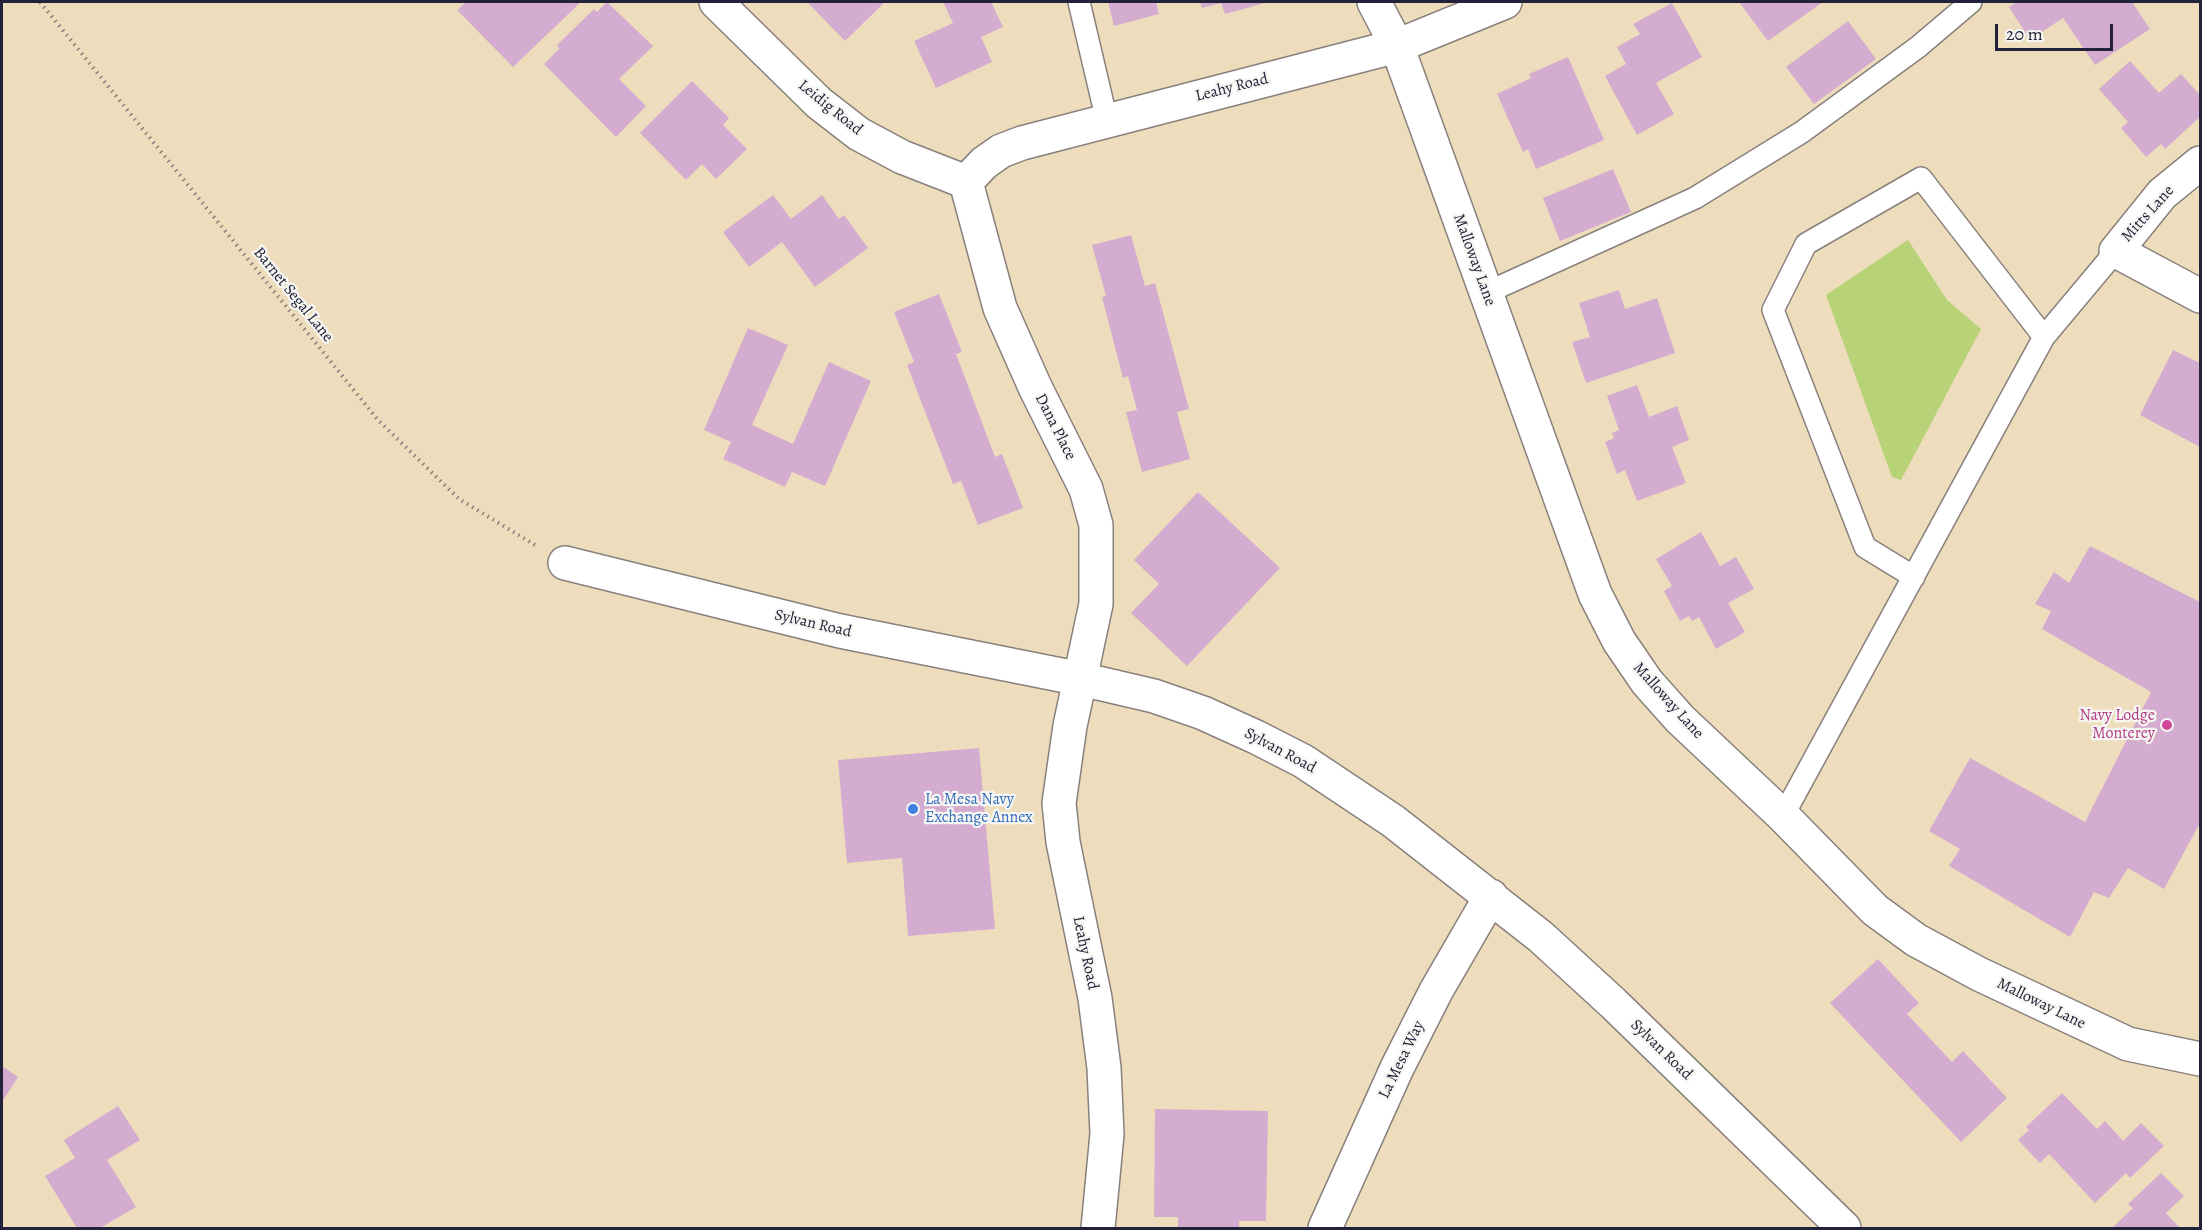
<!DOCTYPE html>
<style>
body{margin:0}
#map{position:relative;width:2202px;height:1230px;overflow:hidden;background:#eeddbc;font-family:Alegreya,serif}
canvas{display:block}
.frame{position:absolute;inset:0;border:3px solid #22223b;pointer-events:none}
.scale{position:absolute;left:1995px;top:24px;width:118px;height:27px;box-sizing:border-box;border:3px solid #22223b;border-top:0;padding-left:8px;font-size:18px;line-height:21px;white-space:nowrap;color:#22223b;-webkit-text-stroke:4px #f6f6f2;paint-order:stroke}
</style>
<div id="map">
<canvas width="2202" height="1230"></canvas>
<div class="frame"></div>
<div class="scale">20 m</div>
</div>
<script>
const context = document.querySelector('canvas').getContext('2d');
context.lineJoin = 'round';
function paint(path, color) { context.fillStyle = color; context.fill(path, 'evenodd'); }
const poly = rows => new Path2D(rows.map(r => 'M' + r).join(''));
function strokePath(path, color, width, dash) { context.strokeStyle = color; context.lineWidth = width; context.lineCap = dash ? 'butt' : 'round'; context.setLineDash(dash || []); context.stroke(path); }
function write(font, color, halo, rows, align = 'center') {
  context.font = font + ' Alegreya,serif'; context.lineWidth = 4.5; context.setLineDash([]); context.textBaseline = 'middle'; context.strokeStyle = halo; context.fillStyle = color; for (const [text, x, y, turn = 0] of rows) {
    context.save(); context.translate(x, y); context.rotate((+turn || 0) * Math.PI / 180); context.textAlign = isNaN(turn) ? turn : align; if (halo) context.strokeText(text, 0, 0); context.fillText(text, 0, 0); context.restore();
  }
}
paint(poly([
 [1908,240,1947,300,1981,329,1901,480,1892,477,1826,295]
]), '#b8d277');
paint(poly([
 [466,2,581,2,513,67,457,10],
 [607,2,653,46,619,79,646,106,616,137,544,64,559,49,557,45,594,9,597,12],
 [807,2,885,2,845,41],
 [943,2,991,2,1003,27,981,37,992,62,936,88,914,41,953,23],
 [1108,2,1156,2,1159,14,1114,26],
 [1200,2,1269,2,1225,14,1221,3,1202,8],
 [1739,2,1823,2,1768,41],
 [2017,2,2132,2,2150,29,2095,65,2063,18,2030,40,2009,7],
 [1672,3,1702,57,1656,83,1674,114,1637,135,1605,76,1626,64,1617,47,1640,34,1633,24],
 [1848,21,1876,59,1814,104,1786,67],
 [1568,57,1604,140,1536,169,1528,149,1523,152,1497,94,1531,78,1529,74],
 [2130,61,2159,93,2181,74,2200,95,2200,117,2165,149,2161,144,2146,157,2121,128,2128,122,2099,89],
 [692,81,729,118,723,125,747,149,716,179,702,164,686,180,640,133],
 [1613,169,1631,212,1560,241,1543,198],
 [773,195,791,219,822,195,839,219,844,215,868,248,815,287,782,242,749,267,723,232],
 [1131,235,1145,286,1155,283,1189,409,1177,412,1190,459,1142,472,1126,412,1137,410,1128,376,1123,378,1102,297,1106,296,1092,245],
 [1619,290,1625,309,1657,298,1675,353,1586,383,1572,342,1590,337,1579,303],
 [939,294,962,352,956,354,995,457,1002,454,1023,508,978,525,961,481,953,484,907,365,914,362,894,312],
 [748,328,788,345,752,425,793,444,829,362,871,381,825,486,792,472,785,487,723,459,731,442,704,430],
 [2173,350,2200,363,2200,447,2140,415],
 [1637,385,1649,417,1677,406,1689,440,1672,447,1686,483,1637,501,1625,470,1617,474,1605,442,1614,438,1612,433,1619,430,1607,396],
 [1198,492,1280,568,1187,666,1131,613,1159,584,1134,560],
 [1701,532,1720,566,1736,557,1754,589,1728,603,1745,632,1716,649,1699,617,1692,621,1689,616,1680,621,1664,591,1672,586,1656,559],
 [2090,546,2200,602,2200,823,2164,889,2128,868,2109,898,2094,892,2070,937,1949,866,1960,849,1929,831,1970,758,2085,822,2151,692,2042,629,2051,611,2035,604,2054,572,2069,583],
 [979,748,995,929,908,936,902,858,847,863,838,760],
 [1878,959,1919,1003,1907,1014,1952,1062,1963,1051,2007,1098,1961,1142,1830,1003],
 [2,1066,18,1077,2,1102],
 [2062,1093,2097,1129,2105,1121,2123,1141,2141,1123,2164,1146,2130,1178,2126,1173,2095,1203,2049,1154,2040,1163,2018,1140,2029,1130,2026,1127],
 [118,1106,140,1140,107,1160,136,1207,100,1228,77,1228,45,1176,75,1158,64,1140],
 [1155,1109,1268,1111,1266,1221,1239,1221,1239,1228,1178,1228,1178,1217,1154,1217],
 [2161,1173,2184,1196,2166,1213,2180,1228,2112,1228,2133,1208,2128,1204]
]), '#d4accf');
const service = poly([
 [1079,2,1107,121],
 [1486,293,1695,198,1802,132,1918,47,1971,2],
 [1914,577,1865,547,1773,310,1806,244,1921,178,2044,337],
 [1783,816,2044,337,2116,251]
]);
const minor = poly([
 [716,2,819,103,859,134,902,157,966,182],
 [1374,2,1397,46,1595,594,1619,641,1647,682,1680,719,1783,816,1875,910,1916,940,1979,974,2128,1044,2200,1059],
 [2200,163,2162,194,2116,251,2200,296],
 [966,182,1000,308,1035,387,1086,489,1096,525,1096,604,1070,726,1059,803,1063,842,1095,998,1104,1068,1107,1134,1098,1228],
 [966,182,984,163,1001,151,1022,143,1397,46,1505,2],
 [565,563,840,631,1081,679,1154,696,1203,713,1256,737,1303,761,1393,821,1541,937,1614,1004,1844,1228],
 [1325,1228,1397,1068,1436,991,1491,896]
]);
strokePath(service, '#88807c', 24);
strokePath(minor, '#88807c', 36);
strokePath(poly([
 [40,2,378,420,459,499,535,545]
]), '#88807c', 4, [1.5, 4.5]);
strokePath(service, '#fff', 21);
strokePath(minor, '#fff', 33);
for (const [x, y, r, color] of [
 [2167,725,6,"#d1479c"],
 [913,809,6,"#3f7fe0"]
]) { const dot = new Path2D(); dot.arc(x, y, r, 0, 2 * Math.PI); context.fillStyle = color; context.fill(dot); strokePath(dot, '#f6f6f2', 2); }
write('16px', '#22223b', '#f6f6f2', [
 ["Leahy Road",1232,88,-14],
 ["Leidig Road",830,108,39],
 ["Mitts Lane",2148,214,-48],
 ["Malloway Lane",1474,260,70],
 ["Barnet Segal Lane",293,295,51],
 ["Dana Place",1055,427,63],
 ["Sylvan Road",813,624,13],
 ["Malloway Lane",1668,701,48],
 ["Sylvan Road",1280,751,28],
 ["Leahy Road",1085,953,78],
 ["Malloway Lane",2041,1004,26],
 ["Sylvan Road",1661,1050,44],
 ["La Mesa Way",1402,1060,-64]
]);
write('16px', '#b23c85', '#f6f6f2', [
 ["Navy Lodge",2155,716],
 ["Monterey",2155,734]
], 'right');
write('16px', '#366cbe', '#f6f6f2', [
 ["La Mesa Navy",925,800],
 ["Exchange Annex",925,818]
], 'left');
</script>
